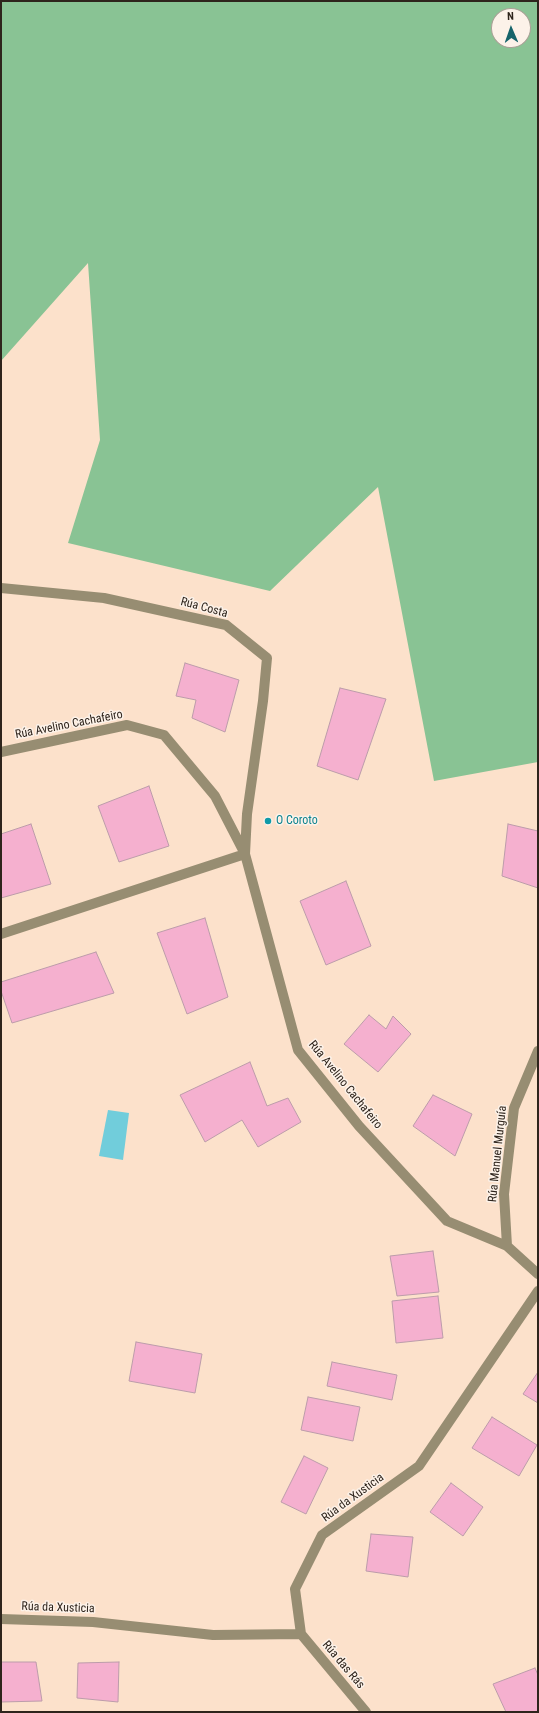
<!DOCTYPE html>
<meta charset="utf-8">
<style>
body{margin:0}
#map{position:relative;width:539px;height:1713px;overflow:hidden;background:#fce1cb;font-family:"Roboto Condensed",sans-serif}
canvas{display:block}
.frame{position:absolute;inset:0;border:2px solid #2e241c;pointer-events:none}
.north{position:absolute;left:491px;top:8px;width:40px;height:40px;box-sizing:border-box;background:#fcf2e9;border:1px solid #aaa097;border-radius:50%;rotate:358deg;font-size:11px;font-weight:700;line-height:16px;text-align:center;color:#2e241c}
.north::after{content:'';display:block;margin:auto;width:14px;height:18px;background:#16646b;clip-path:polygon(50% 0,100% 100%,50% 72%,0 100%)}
</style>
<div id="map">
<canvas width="539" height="1713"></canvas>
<div class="frame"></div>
<div class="north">N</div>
</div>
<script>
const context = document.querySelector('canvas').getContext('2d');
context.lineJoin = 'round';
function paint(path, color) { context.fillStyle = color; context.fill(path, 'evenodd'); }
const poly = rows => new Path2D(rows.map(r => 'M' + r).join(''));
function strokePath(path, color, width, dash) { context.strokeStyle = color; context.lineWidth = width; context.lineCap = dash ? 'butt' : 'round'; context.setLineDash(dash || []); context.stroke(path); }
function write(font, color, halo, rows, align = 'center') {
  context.font = font + ' "Roboto Condensed",sans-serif'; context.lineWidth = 3; context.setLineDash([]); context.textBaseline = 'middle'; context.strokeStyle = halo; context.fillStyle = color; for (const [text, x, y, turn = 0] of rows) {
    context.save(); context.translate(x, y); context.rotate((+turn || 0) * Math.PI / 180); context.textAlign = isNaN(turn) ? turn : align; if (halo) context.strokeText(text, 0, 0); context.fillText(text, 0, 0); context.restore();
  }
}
paint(poly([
 [1,1,538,1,538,762,434,781,378,487,270,591,68,543,100,440,88,263,1,361],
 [499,16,523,16,523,40,499,40]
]), '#89c394');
paint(poly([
 [108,1110,129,1113,123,1160,99,1156]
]), '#71cddb');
const building = poly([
 [185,663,239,680,225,732,192,718,196,700,176,696,185,663],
 [340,688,386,699,358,780,317,766,340,688],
 [149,786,169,846,119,862,98,806,149,786],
 [31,824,51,884,1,898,1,834,31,824],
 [508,824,538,831,538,888,502,876,508,824],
 [346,881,371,946,326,965,300,901,346,881],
 [205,918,228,997,187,1014,157,933,205,918],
 [96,952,114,993,12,1023,1,991,1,982,96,952],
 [369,1015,386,1029,393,1016,411,1034,378,1072,344,1044,369,1015],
 [250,1062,267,1106,288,1098,301,1122,258,1147,242,1120,205,1142,180,1095,250,1062],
 [433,1095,472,1114,455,1156,413,1126,433,1095],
 [433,1251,439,1292,397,1296,390,1256,433,1251],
 [438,1296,443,1338,396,1343,392,1301,438,1296],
 [136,1342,202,1354,195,1393,129,1381,136,1342],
 [332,1362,397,1375,392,1400,327,1386,332,1362],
 [538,1372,538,1403,523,1394,538,1372],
 [308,1397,360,1407,353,1441,301,1430,308,1397],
 [492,1417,537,1445,519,1476,472,1448,492,1417],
 [304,1456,328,1468,306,1514,281,1502,304,1456],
 [451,1483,483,1507,463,1536,430,1512,451,1483],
 [371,1534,413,1537,408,1577,366,1571,371,1534],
 [1,1662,36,1662,42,1701,1,1702,1,1662],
 [119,1662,118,1702,77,1698,78,1663,119,1662],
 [535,1668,538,1675,538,1712,506,1712,493,1684,535,1668]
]);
paint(building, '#f5b0cf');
strokePath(building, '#bc9caa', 1);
strokePath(poly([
 [1,588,104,598,226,625,267,658,263,701,247,814,245,854,1,934],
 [1,752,127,725,164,735,215,796,245,854,298,1050,359,1126,447,1221,507,1246],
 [538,1051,514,1108,504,1194,507,1246,538,1274],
 [1,1619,93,1622,213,1635,301,1634],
 [301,1634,295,1589,322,1535,419,1466,538,1291],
 [301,1634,366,1712]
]), '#978d72', 10);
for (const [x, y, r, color] of [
 [268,821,4,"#0f9aa8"]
]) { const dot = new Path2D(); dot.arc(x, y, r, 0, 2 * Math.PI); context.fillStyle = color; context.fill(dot); strokePath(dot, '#fcf2e9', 1.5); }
write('12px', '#2e241c', '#fcf2e9', [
 ["Rúa Costa",204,608,15],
 ["Rúa Avelino Cachafeiro",69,725,-11],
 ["Rúa Avelino Cachafeiro",345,1085,51],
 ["Rúa Manuel Murguía",498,1154,-84],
 ["Rúa da Xusticia",353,1498,-36],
 ["Rúa da Xusticia",58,1608,2],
 ["Rúa das Rás",343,1665,50]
]);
write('12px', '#0d838f', '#fcf2e9', [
 ["O Coroto",276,821]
], 'left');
</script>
